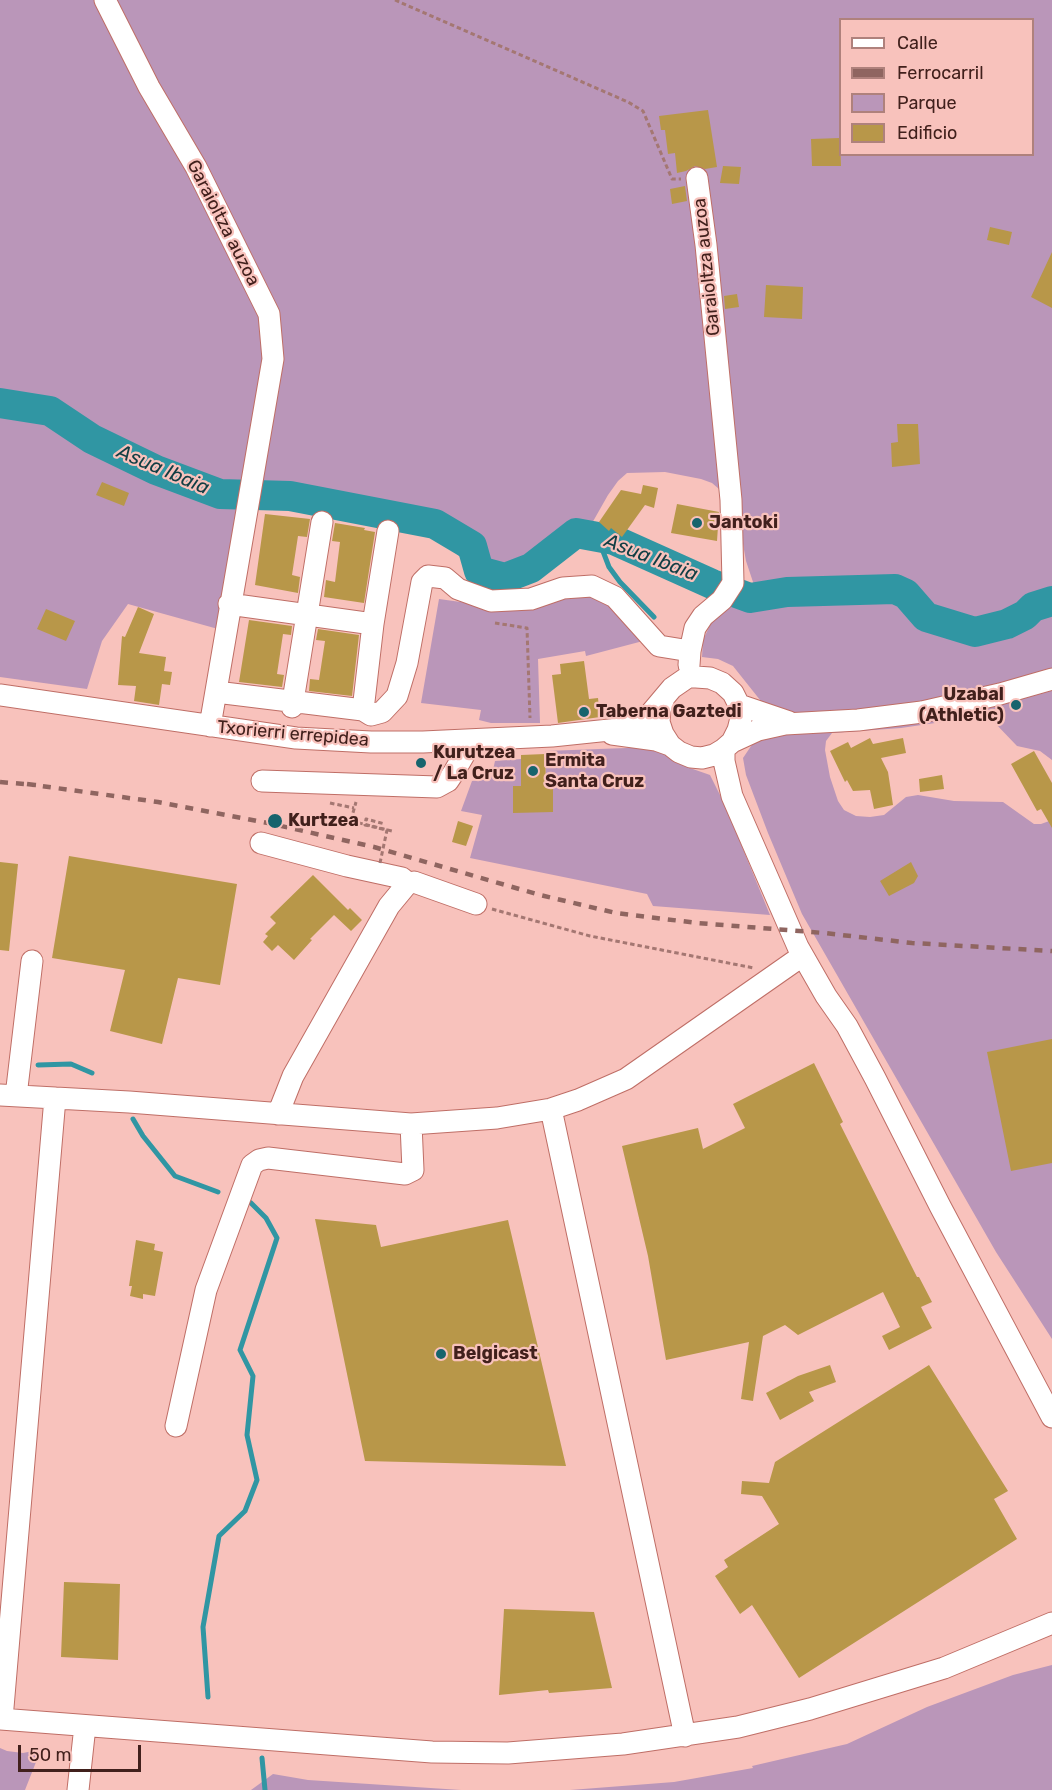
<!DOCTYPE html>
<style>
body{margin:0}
#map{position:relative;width:1052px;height:1790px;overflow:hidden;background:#f8c2bc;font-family:Rubik,sans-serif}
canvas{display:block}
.legend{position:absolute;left:839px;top:18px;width:195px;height:138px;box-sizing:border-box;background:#f8c2bc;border:2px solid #af817c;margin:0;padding:8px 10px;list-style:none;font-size:18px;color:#41201c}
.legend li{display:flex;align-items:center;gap:12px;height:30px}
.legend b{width:30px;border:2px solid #af817c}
.scale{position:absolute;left:18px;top:1745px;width:123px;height:27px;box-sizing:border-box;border:3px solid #41201c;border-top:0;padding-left:8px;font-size:18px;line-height:21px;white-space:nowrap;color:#41201c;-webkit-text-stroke:4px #f8c2bc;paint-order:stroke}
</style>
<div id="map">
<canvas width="1052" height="1790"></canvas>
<ul class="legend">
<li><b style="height:8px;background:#fff"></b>Calle</li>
<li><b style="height:8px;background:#8f6560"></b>Ferrocarril</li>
<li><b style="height:16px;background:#ba96b9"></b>Parque</li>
<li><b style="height:16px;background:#b89749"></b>Edificio</li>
</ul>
<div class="scale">50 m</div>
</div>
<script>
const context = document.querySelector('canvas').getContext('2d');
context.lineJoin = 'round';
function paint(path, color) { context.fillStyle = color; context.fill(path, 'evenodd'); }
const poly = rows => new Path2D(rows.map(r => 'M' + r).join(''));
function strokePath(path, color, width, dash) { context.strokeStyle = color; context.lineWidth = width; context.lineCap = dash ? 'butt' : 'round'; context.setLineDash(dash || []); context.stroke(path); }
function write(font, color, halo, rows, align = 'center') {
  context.font = font + ' Rubik,sans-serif'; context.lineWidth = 4.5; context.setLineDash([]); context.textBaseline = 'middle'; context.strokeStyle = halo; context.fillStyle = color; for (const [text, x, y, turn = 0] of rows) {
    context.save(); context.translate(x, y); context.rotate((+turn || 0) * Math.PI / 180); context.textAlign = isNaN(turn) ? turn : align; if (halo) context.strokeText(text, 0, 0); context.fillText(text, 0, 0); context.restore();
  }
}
paint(poly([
 [0,0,1052,0,1052,760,1040,751,1017,746,993,721,983,716,901,728,832,733,826,741,825,750,830,777,838,801,844,810,856,816,870,817,884,815,906,797,918,795,954,801,1003,802,1034,824,1041,824,1052,820,1052,1339,996,1252,802,914,768,833,746,775,743,758,772,715,733,666,718,659,702,657,703,640,713,619,740,599,759,600,746,561,739,521,719,489,712,483,701,479,665,472,627,473,618,481,608,495,587,532,565,554,552,563,516,574,490,572,465,561,453,551,437,530,404,514,283,500,246,499,218,629,128,604,102,641,87,689,0,677],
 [840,20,1032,20,1032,154,840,154],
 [578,591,603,598,643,641,586,656,585,651,538,659,540,723,491,723,479,720,481,710,421,703,439,599,497,607],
 [653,747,690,768,710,775,725,805,770,915,653,906,647,894,470,858,482,815,461,811,472,781,491,779,495,761,521,759,521,786,513,787,513,812,553,812,553,784,546,784,545,751],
 [1052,1665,1052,1790,251,1790,273,1774,308,1780,461,1790,570,1790,674,1782,753,1768,752,1766,847,1744,927,1707,1013,1675],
 [0,1748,7,1751,23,1753,38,1750,38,1757,25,1790,0,1790]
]), '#ba96b9');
strokePath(poly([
 [600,537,601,546,609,567,620,582,654,617],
 [38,1065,71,1064,92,1073],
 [133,1119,143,1136,175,1176,218,1192],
 [208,1697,203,1627,219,1536,245,1511,257,1480,247,1435,253,1376,240,1350,277,1238,266,1218,251,1203],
 [262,1758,265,1790]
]), '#3096a3', 5);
strokePath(poly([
 [0,403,50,411,92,439,156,470,220,494,290,496,435,524,472,546,479,571,505,578,531,568,576,533,614,540,712,584,750,598,787,592,895,589,906,594,926,617,975,632,1007,624,1025,615,1033,607,1052,601]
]), '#3096a3', 30);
paint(poly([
 [708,110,717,167,705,169,695,166,686,171,677,173,675,153,668,154,665,130,661,130,659,116],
 [840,138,841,166,812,166,811,139],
 [723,166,741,167,739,184,720,183],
 [685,186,687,201,672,204,670,189],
 [990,227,1012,232,1009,245,987,240],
 [1052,252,1052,308,1031,297],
 [766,285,803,287,802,319,764,317],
 [737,294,739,307,725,309,724,296],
 [897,424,918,424,920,464,892,467,891,443,898,442],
 [102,482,129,493,124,506,96,495],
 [643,485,658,488,654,508,645,505,622,537,611,528,609,531,599,522,621,490,641,494],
 [677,504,719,512,717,541,671,533],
 [265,514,310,519,307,537,298,536,292,575,300,577,298,593,255,585],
 [335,523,365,528,364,530,375,532,364,603,324,597,326,580,335,582,340,542,332,541],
 [138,607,154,614,139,653,166,657,164,671,172,672,170,685,162,684,159,705,134,701,136,686,118,685,122,636,125,637],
 [46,609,75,621,66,641,37,629],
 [249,620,292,626,291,635,283,634,277,674,284,675,282,687,239,682],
 [318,629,359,635,352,696,309,691,310,679,319,680,325,641,316,640],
 [584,661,589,699,598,698,600,717,558,723,552,675,561,674,560,664],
 [870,738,873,744,903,738,906,753,881,758,888,772,893,805,874,809,870,790,853,791,847,780,845,782,830,751,848,742,851,748],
 [1034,751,1052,783,1052,828,1041,809,1037,811,1011,764],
 [545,754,546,784,553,783,553,812,513,813,513,786,521,786,521,755],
 [942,775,944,789,920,792,919,779],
 [458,821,473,826,466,846,452,842],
 [69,856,237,884,220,985,178,978,162,1044,110,1031,125,970,52,958],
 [0,862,18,864,9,951,0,950],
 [911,862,918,876,914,883,889,896,880,881],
 [313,875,348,910,350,908,362,920,351,931,334,915,310,939,312,940,294,960,278,945,272,951,263,942,268,936,265,934,276,923,270,917],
 [1052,1039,1052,1163,1011,1171,987,1052],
 [814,1063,843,1122,840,1124,917,1277,919,1277,932,1302,921,1307,932,1328,889,1350,882,1336,900,1327,883,1292,798,1335,785,1325,763,1336,753,1401,741,1399,749,1342,666,1360,648,1256,622,1146,698,1128,703,1149,745,1128,733,1104],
 [315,1219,376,1225,381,1247,508,1220,566,1466,365,1461],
 [136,1240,155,1244,154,1250,163,1252,155,1296,143,1294,143,1299,130,1296,132,1286,129,1286],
 [830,1365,836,1382,809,1392,814,1401,780,1420,766,1393,798,1376],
 [929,1365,1008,1491,994,1499,1017,1539,799,1678,752,1605,740,1614,715,1576,728,1567,724,1560,779,1524,762,1496,741,1494,742,1481,769,1483,775,1462],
 [64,1582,120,1584,118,1660,61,1657],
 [504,1609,594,1612,612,1688,549,1693,548,1690,499,1695]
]), '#b89749');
const minor = poly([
 [105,0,149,87,196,167,269,314,273,359,210,726],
 [229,604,373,624,363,710],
 [373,624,388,531],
 [689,665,690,651,695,628,703,616,722,600,733,583,731,500,706,245,697,178],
 [216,692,363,710,371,715,382,712,397,696,407,663,422,582,428,576,445,578,458,589,491,601,531,599,563,588,592,586,615,597,659,646,690,651],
 [0,695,296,738,371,742,423,742,552,736,619,729,645,720,672,688,688,677,696,677,710,678,722,683,733,693,739,705,741,718,738,730,732,742,724,749,714,755,702,758,691,757,679,752,670,745,663,734,659,722,660,710,664,698],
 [739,705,789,722],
 [292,707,322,522],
 [612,734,656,740,670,745],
 [732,742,758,730,785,724,858,720,922,712,1000,694,1052,679],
 [724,749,724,761,732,796,798,947,826,996,847,1026,875,1078,940,1206,1052,1417],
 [262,781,437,787,448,781,454,772,464,755,466,740],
 [261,843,347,866,402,878,408,883,414,882,476,904],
 [0,1095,129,1102,411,1124,497,1118,551,1109,578,1100,626,1079,802,956],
 [16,1096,32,961],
 [551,1109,685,1736],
 [278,1114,293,1076,389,906,408,883],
 [176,1426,206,1290,252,1165,259,1160,268,1158,405,1174,413,1170,411,1124],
 [0,1719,432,1752,508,1753,623,1744,738,1727,810,1709,944,1668,1052,1623],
 [2,1719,55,1098],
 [78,1790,85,1726]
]);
strokePath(minor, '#bf6e66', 23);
strokePath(poly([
 [395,0,628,102,643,111,672,179,681,179],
 [495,623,527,628,530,718],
 [330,803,354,808],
 [326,815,325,817,345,822],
 [334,819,335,816,351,820,349,827],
 [351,820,356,802],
 [351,821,392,831],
 [492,909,590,936,754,968]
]), '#a47772', 3, [4.5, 3]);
strokePath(minor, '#fff', 21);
strokePath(poly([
 [0,782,36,785],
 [27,784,158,802,268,823,374,847,540,895,616,913,697,923,824,933,912,943,1052,951]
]), '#8f6560', 4.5, [8, 8]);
strokePath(poly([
 [380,863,387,830,365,825,366,819,385,824]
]), '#a47772', 3, [4.5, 3]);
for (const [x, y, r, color] of [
 [697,523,6,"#17646d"],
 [1016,705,6,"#17646d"],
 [584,712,6,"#17646d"],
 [421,763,6,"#17646d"],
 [533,771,6,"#17646d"],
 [275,821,8,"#17646d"],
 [441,1354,6,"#17646d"]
]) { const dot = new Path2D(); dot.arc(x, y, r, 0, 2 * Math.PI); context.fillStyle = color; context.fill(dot); strokePath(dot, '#f8c2bc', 2); }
write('18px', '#41201c', '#f8c2bc', [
 ["Garaioltza auzoa",223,223,63],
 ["Garaioltza auzoa",707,267,-96],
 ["Txorierri errepidea",293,734,5]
]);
write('bold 18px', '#41201c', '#f8c2bc', [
 ["Jantoki",709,523],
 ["Uzabal",1004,695,"right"],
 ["(Athletic)",1004,716,"right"],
 ["Taberna Gaztedi",596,712],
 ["Kurutzea",433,753],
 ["/ La Cruz",433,774],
 ["Ermita",545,761],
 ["Santa Cruz",545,782],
 ["Kurtzea",288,821],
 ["Belgicast",453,1354]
], 'left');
write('italic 20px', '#113e44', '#f8c2bc', [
 ["Asua Ibaia",163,470,23],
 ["Asua Ibaia",651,558,21]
]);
</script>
